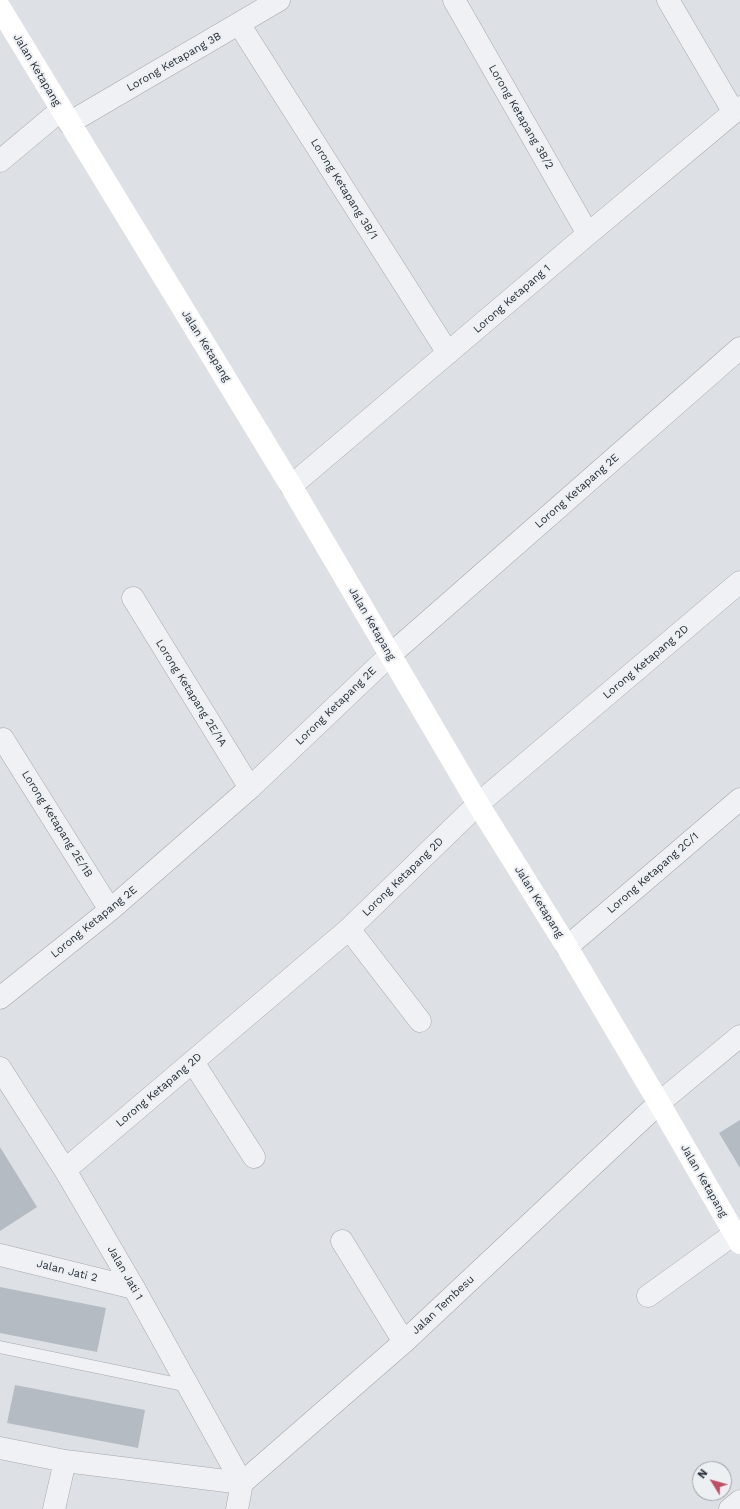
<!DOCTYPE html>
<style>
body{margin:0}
#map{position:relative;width:740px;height:1509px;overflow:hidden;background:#dde1e5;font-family:"Work Sans",sans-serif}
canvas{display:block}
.north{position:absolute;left:692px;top:1461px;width:40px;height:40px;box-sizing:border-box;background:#edf0f3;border:1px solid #9fa3a9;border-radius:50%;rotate:307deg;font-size:11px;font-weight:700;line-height:16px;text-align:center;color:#29303a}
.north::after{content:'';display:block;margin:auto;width:14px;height:18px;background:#be4f65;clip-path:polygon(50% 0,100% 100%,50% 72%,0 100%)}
</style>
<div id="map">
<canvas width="740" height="1509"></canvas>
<div class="north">N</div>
</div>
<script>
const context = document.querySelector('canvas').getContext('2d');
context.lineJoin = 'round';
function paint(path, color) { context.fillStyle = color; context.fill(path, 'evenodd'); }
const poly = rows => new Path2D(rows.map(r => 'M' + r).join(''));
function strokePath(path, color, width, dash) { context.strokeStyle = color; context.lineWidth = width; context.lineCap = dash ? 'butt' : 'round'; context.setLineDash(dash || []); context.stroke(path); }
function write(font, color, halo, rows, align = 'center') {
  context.font = font + ' "Work Sans",sans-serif'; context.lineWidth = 4; context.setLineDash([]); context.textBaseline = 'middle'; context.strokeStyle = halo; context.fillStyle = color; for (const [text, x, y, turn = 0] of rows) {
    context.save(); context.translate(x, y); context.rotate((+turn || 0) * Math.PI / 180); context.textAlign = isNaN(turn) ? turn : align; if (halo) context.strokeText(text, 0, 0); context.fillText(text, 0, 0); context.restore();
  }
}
paint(poly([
 [740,1120,740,1168,719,1133],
 [0,1147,37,1207,0,1231],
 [0,1287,106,1308,97,1352,0,1333],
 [15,1385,145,1410,138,1448,7,1423]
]), '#b5bbc2');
const lane = poly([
 [0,1347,188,1386]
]);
const street = poly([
 [454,0,588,234],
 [668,0,733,111],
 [239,24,448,353],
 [69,123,279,0],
 [0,161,61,110],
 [291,486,588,234,740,107],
 [133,598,250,788],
 [3,739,110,910],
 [349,929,420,1021],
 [567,947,740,799],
 [0,998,110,910,250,788,390,655,740,348],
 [193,1062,254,1157],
 [0,1068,65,1170,134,1288,242,1483],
 [65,1170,349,929,478,804,740,582],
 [342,1241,404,1342],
 [0,1255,134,1288],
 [648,1296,734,1234],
 [0,1448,65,1461,242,1483],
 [54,1509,65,1461],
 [237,1509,242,1483,404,1342,659,1103,740,1036],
 [730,1509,740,1501]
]);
strokePath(lane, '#a3a8ae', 13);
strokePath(street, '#a3a8ae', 23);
strokePath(lane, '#f0f1f4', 12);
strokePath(street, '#f0f1f4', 22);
strokePath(poly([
 [0,8,291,486,478,804,567,947,659,1103,740,1243]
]), '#fff', 22);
write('11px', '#29303a', '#edf0f3', [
 ["Lorong Ketapang 3B",174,62,-30],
 ["Jalan Ketapang",37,70,59],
 ["Lorong Ketapang 3B/2",521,117,60],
 ["Lorong Ketapang 3B/1",344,189,58],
 ["Lorong Ketapang 1",512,299,-41],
 ["Jalan Ketapang",206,346,58],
 ["Lorong Ketapang 2E",577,491,-41],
 ["Jalan Ketapang",372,624,60],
 ["Lorong Ketapang 2D",646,662,-40],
 ["Lorong Ketapang 2E/1A",191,693,58],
 ["Lorong Ketapang 2E",336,706,-44],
 ["Lorong Ketapang 2E/1B",57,824,58],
 ["Lorong Ketapang 2C/1",653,873,-41],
 ["Lorong Ketapang 2D",403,877,-44],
 ["Jalan Ketapang",539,902,58],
 ["Lorong Ketapang 2E",94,922,-39],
 ["Lorong Ketapang 2D",159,1090,-40],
 ["Jalan Ketapang",704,1181,60],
 ["Jalan Jati 2",67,1271,14],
 ["Jalan Jati 1",125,1273,60],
 ["Jalan Tembesu",443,1305,-43]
]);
</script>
